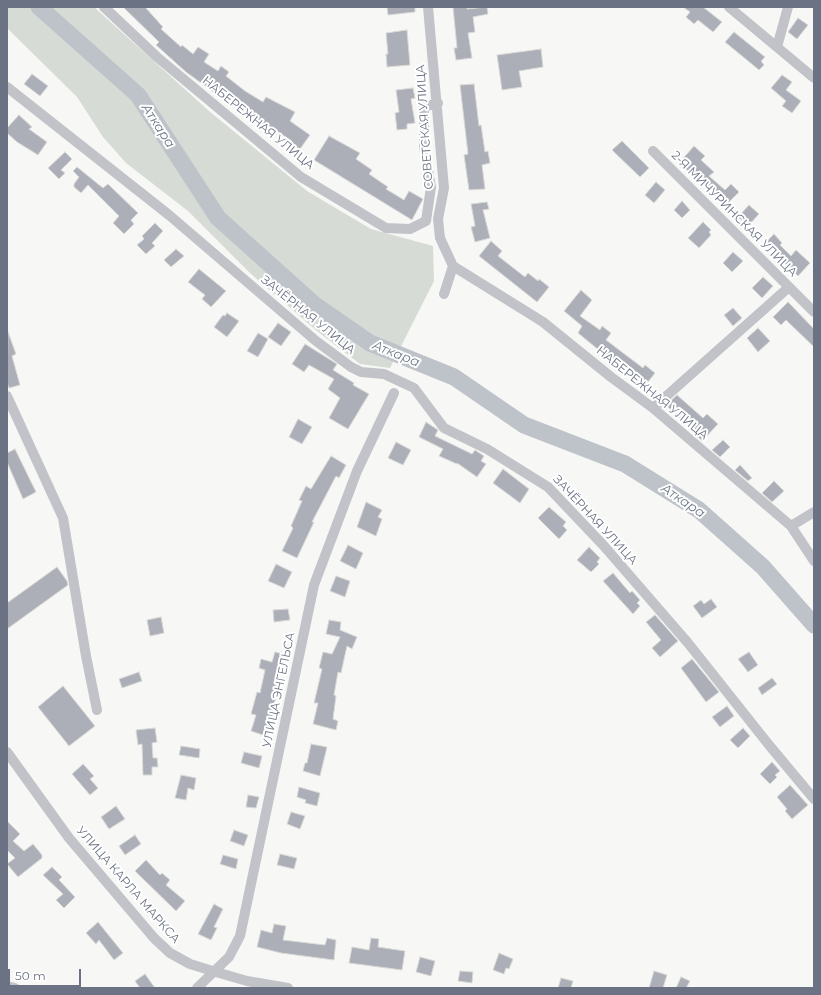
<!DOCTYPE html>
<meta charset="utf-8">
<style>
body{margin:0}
#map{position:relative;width:821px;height:995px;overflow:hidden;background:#f7f7f5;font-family:Montserrat,sans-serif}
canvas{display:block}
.frame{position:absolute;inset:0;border:8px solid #6a7283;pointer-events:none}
.scale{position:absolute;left:8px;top:969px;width:73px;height:18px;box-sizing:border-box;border:2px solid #6a7283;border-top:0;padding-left:5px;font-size:12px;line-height:14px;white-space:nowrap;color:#6a7283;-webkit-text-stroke:3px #fff;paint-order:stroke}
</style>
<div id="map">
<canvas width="821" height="995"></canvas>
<div class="frame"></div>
<div class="scale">50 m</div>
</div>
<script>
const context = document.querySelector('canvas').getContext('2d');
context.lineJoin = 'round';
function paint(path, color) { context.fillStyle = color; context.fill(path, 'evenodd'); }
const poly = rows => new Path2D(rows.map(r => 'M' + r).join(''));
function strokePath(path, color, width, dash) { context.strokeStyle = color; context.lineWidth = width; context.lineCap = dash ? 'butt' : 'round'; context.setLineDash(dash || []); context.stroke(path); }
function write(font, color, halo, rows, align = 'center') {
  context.font = font + ' Montserrat,sans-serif'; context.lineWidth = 4; context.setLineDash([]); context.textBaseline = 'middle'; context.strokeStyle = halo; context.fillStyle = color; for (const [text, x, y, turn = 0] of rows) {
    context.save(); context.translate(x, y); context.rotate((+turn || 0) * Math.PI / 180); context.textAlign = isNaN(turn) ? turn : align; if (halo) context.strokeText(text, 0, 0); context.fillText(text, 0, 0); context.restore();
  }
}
paint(poly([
 [7,7,94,7,209,111,307,191,371,229,433,246,434,281,390,368,360,364,317,331,250,273,188,211,126,163,103,137,77,97,7,28]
]), '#d6dcd5');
strokePath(poly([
 [39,7,138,95,218,218,315,305,370,343,454,377,524,425,625,464,699,510,763,567,814,625]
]), '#bec3ca', 17);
const building = poly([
 [123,7,145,7,163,27,161,29,181,47,182,45,193,54,198,47,209,54,204,62,218,71,221,66,229,72,226,76,245,91,263,102,266,97,295,112,290,121,310,135,300,149,291,143,292,141,264,123,263,124,230,104,186,72,156,45,159,42,123,7],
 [387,7,415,7,415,12,388,15,387,7],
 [453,7,467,7,467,9,487,7,488,14,473,17,475,32,468,33,472,58,456,60,454,48,457,48,453,7],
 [683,7,703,7,722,22,713,32,698,20,694,24,686,17,690,12,683,7],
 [798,18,808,25,797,39,788,32,798,18],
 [407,30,410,65,387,67,386,54,388,54,386,33,407,30],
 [734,32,765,57,761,61,764,65,759,70,725,42,734,32],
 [541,49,543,67,519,71,522,87,502,90,497,55,541,49],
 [32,74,48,86,40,96,24,84,32,74],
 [782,75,792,82,786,90,801,101,792,113,782,106,786,101,771,88,782,75],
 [474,84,479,126,481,125,485,152,488,151,490,163,482,165,485,189,469,190,464,155,468,154,460,85,474,84],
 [413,88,415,98,411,99,415,123,407,124,407,129,397,130,395,113,399,112,396,90,413,88],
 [19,115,32,127,29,129,47,142,38,155,17,142,7,133,7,128,19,115],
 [329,136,360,153,356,159,372,170,369,174,388,187,386,189,404,200,409,191,423,199,412,220,314,160,329,136],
 [622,141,649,168,640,177,612,150,622,141],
 [694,146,705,156,701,160,714,172,709,176,725,190,731,184,739,192,726,205,679,163,694,146],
 [65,152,72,159,61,170,65,173,59,179,48,168,65,152],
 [77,167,103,188,108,184,138,213,131,220,134,224,124,234,113,223,119,216,88,185,81,193,74,187,74,184,79,177,73,171,77,167],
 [656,182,665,190,654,203,645,195,656,182],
 [682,201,690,210,682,218,674,210,682,201],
 [487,202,489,209,483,210,490,238,475,242,471,227,475,226,471,204,487,202],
 [749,205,759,214,748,226,738,217,749,205],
 [703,222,711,230,709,232,711,235,699,248,688,238,703,222],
 [155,223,163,231,152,243,155,246,146,254,137,245,144,239,142,236,155,223],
 [774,234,782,243,780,245,791,256,796,250,810,263,798,276,764,244,774,234],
 [491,241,502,251,498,256,525,277,528,273,538,281,539,279,549,287,537,302,479,256,491,241],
 [176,249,184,256,171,267,164,260,176,249],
 [733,252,743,261,732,272,723,263,733,252],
 [199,269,226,291,211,307,202,299,205,295,188,282,199,269],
 [763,277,773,286,762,298,752,288,763,277],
 [581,290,592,300,580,316,600,330,602,326,611,333,606,340,643,368,645,365,655,373,644,387,578,333,582,326,564,311,581,290],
 [788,302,814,329,814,347,786,320,781,325,773,317,788,302],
 [733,308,742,318,733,326,724,315,733,308],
 [227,313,239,321,227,337,214,327,223,315,225,316,227,313],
 [278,323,291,332,281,346,268,337,278,323],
 [758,328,770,341,758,352,747,338,758,328],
 [8,332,16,354,12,356,20,385,9,388,7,382,8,332],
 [258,333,268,339,258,357,247,351,258,333],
 [305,344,337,364,333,370,354,383,353,385,369,394,348,429,329,418,340,398,328,389,334,379,309,365,304,372,292,364,305,344],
 [677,395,703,418,707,414,718,424,702,441,666,405,677,395],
 [298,419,312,427,302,444,289,437,298,419],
 [426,422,438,430,435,436,472,454,475,450,484,456,481,461,486,464,477,477,457,463,457,464,439,456,443,449,419,437,426,422],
 [723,440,730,447,720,457,712,450,723,440],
 [396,442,411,450,403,465,388,458,396,442],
 [15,449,36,492,23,499,7,462,7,453,15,449],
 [331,456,346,465,339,478,336,476,312,522,314,522,297,558,282,551,293,528,291,526,302,501,299,500,306,486,311,489,331,456],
 [740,465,752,478,748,481,735,470,740,465],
 [503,469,529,489,520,503,493,483,503,469],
 [774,481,784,491,772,502,762,493,774,481],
 [366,502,382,510,378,517,382,519,376,536,357,527,366,502],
 [549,507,566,522,563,526,567,530,559,539,538,518,549,507],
 [348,545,363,553,356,569,340,561,348,545],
 [589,547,600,558,597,562,599,564,591,572,577,560,589,547],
 [276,564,292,572,284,588,268,581,276,564],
 [57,567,67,581,68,585,7,629,7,603,57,567],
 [613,573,630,593,632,591,640,600,637,603,640,606,633,614,603,581,613,573],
 [336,576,350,581,345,597,330,591,336,576],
 [711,599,717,607,702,618,693,606,701,600,704,604,711,599],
 [288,609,290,620,274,622,273,610,288,609],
 [655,615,678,641,660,657,652,648,661,640,646,622,655,615],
 [161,617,164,633,150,636,147,620,161,617],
 [329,620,341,622,340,630,357,637,352,649,347,646,341,673,338,672,334,695,336,696,333,719,338,721,336,730,313,724,318,703,314,703,322,669,319,668,323,652,332,654,340,637,326,634,329,620],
 [275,652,283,654,275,685,279,686,273,708,275,708,266,736,251,731,256,715,251,714,257,692,260,693,265,670,259,668,261,659,272,662,275,652],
 [749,652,758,665,748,672,738,659,749,652],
 [692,659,719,692,706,702,681,668,692,659],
 [139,672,142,681,122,688,119,679,139,672],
 [772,678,777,684,762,695,758,688,772,678],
 [63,686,95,726,69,746,38,707,63,686],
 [727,706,734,716,720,727,712,717,727,706],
 [155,728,157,742,152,743,153,758,157,758,158,767,152,767,152,775,143,775,142,744,138,745,136,730,155,728],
 [743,728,750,736,738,748,730,740,743,728],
 [311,744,327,747,320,776,303,771,305,763,307,763,311,744],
 [181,746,200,749,199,758,179,755,181,746],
 [244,752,262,756,259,768,241,763,244,752],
 [772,762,780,771,775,775,777,777,770,784,760,774,772,762],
 [83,764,94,776,90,779,98,788,90,795,72,774,83,764],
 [181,775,196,778,194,790,188,788,186,800,175,798,181,775],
 [790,785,808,805,792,819,785,811,787,809,777,797,790,785],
 [299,787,320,793,317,806,305,803,306,800,297,797,299,787],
 [248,795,259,797,256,808,246,807,248,795],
 [116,806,125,819,109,829,101,817,116,806],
 [291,812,305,816,300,829,287,824,291,812],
 [7,821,20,834,13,841,24,851,33,844,42,855,42,858,18,877,7,864,15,858,7,850,7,821],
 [234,830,248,835,244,846,230,841,234,830],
 [135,835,141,844,125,855,119,846,135,835],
 [280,854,297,858,294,869,277,865,280,854],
 [223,855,238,859,236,869,220,864,223,855],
 [146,860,160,875,162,873,170,880,166,885,185,901,176,911,135,871,146,860],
 [52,867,62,877,59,880,75,897,64,908,56,900,63,894,43,875,52,867],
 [214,904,223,909,214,927,217,928,211,940,198,934,214,904],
 [98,922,123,953,114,960,99,940,96,944,86,933,98,922],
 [274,924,286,926,283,940,325,945,327,938,336,940,334,960,281,953,257,947,261,930,272,933,274,924],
 [371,938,379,939,378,947,405,951,402,970,349,963,352,947,369,950,371,938],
 [499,953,513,959,509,969,506,968,504,974,493,970,499,953],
 [420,957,435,961,431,976,416,972,420,957],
 [460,971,473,972,472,983,458,981,460,971],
 [654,971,667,975,663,988,649,988,654,971],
 [145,974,155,988,140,988,135,981,145,974],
 [681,977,690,981,686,988,676,988,681,977],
 [561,978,573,981,571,988,558,988,561,978]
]);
paint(building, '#acafb7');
strokePath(building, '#d9d9d7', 1);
strokePath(poly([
 [104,7,157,57,301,177,386,228,410,229,426,221,431,187,424,147,424,107,438,103],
 [428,7,444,188,438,219,440,238,453,266],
 [729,7,814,78],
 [777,47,788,7],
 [7,87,169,215,316,341,351,367,361,372,384,374,414,388,444,428,487,449,548,487,604,546,688,643,769,745,814,799],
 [653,151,814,312],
 [453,266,543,322,611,377,653,408,791,526,814,561],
 [444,294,453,266],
 [7,396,63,518,86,656,97,710],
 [653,408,789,287],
 [791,526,814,512],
 [7,752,69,838,154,938,170,953,190,964,216,972,247,981,288,988],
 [7,986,15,988],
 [197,988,229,957,240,936,314,585,357,471,394,393]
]), '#c1c3c8', 10);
write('12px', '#6a7283', '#fff', [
 ["НАБЕРЕЖНАЯ УЛИЦА",258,123,39],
 ["СОВЕТСКАЯ УЛИЦА",425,127,-94],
 ["2-Я МИЧУРИНСКАЯ УЛИЦА",734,214,45],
 ["ЗАЧЁРНАЯ УЛИЦА",308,315,39],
 ["НАБЕРЕЖНАЯ УЛИЦА",652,393,39],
 ["ЗАЧЁРНАЯ УЛИЦА",595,520,47],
 ["УЛИЦА ЭНГЕЛЬСА",279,690,-78],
 ["УЛИЦА КАРЛА МАРКСА",128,885,49]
]);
write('italic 13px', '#6b7885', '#fff', [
 ["Аткара",158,126,57],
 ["Аткара",396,354,22],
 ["Аткара",683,501,34]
]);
</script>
